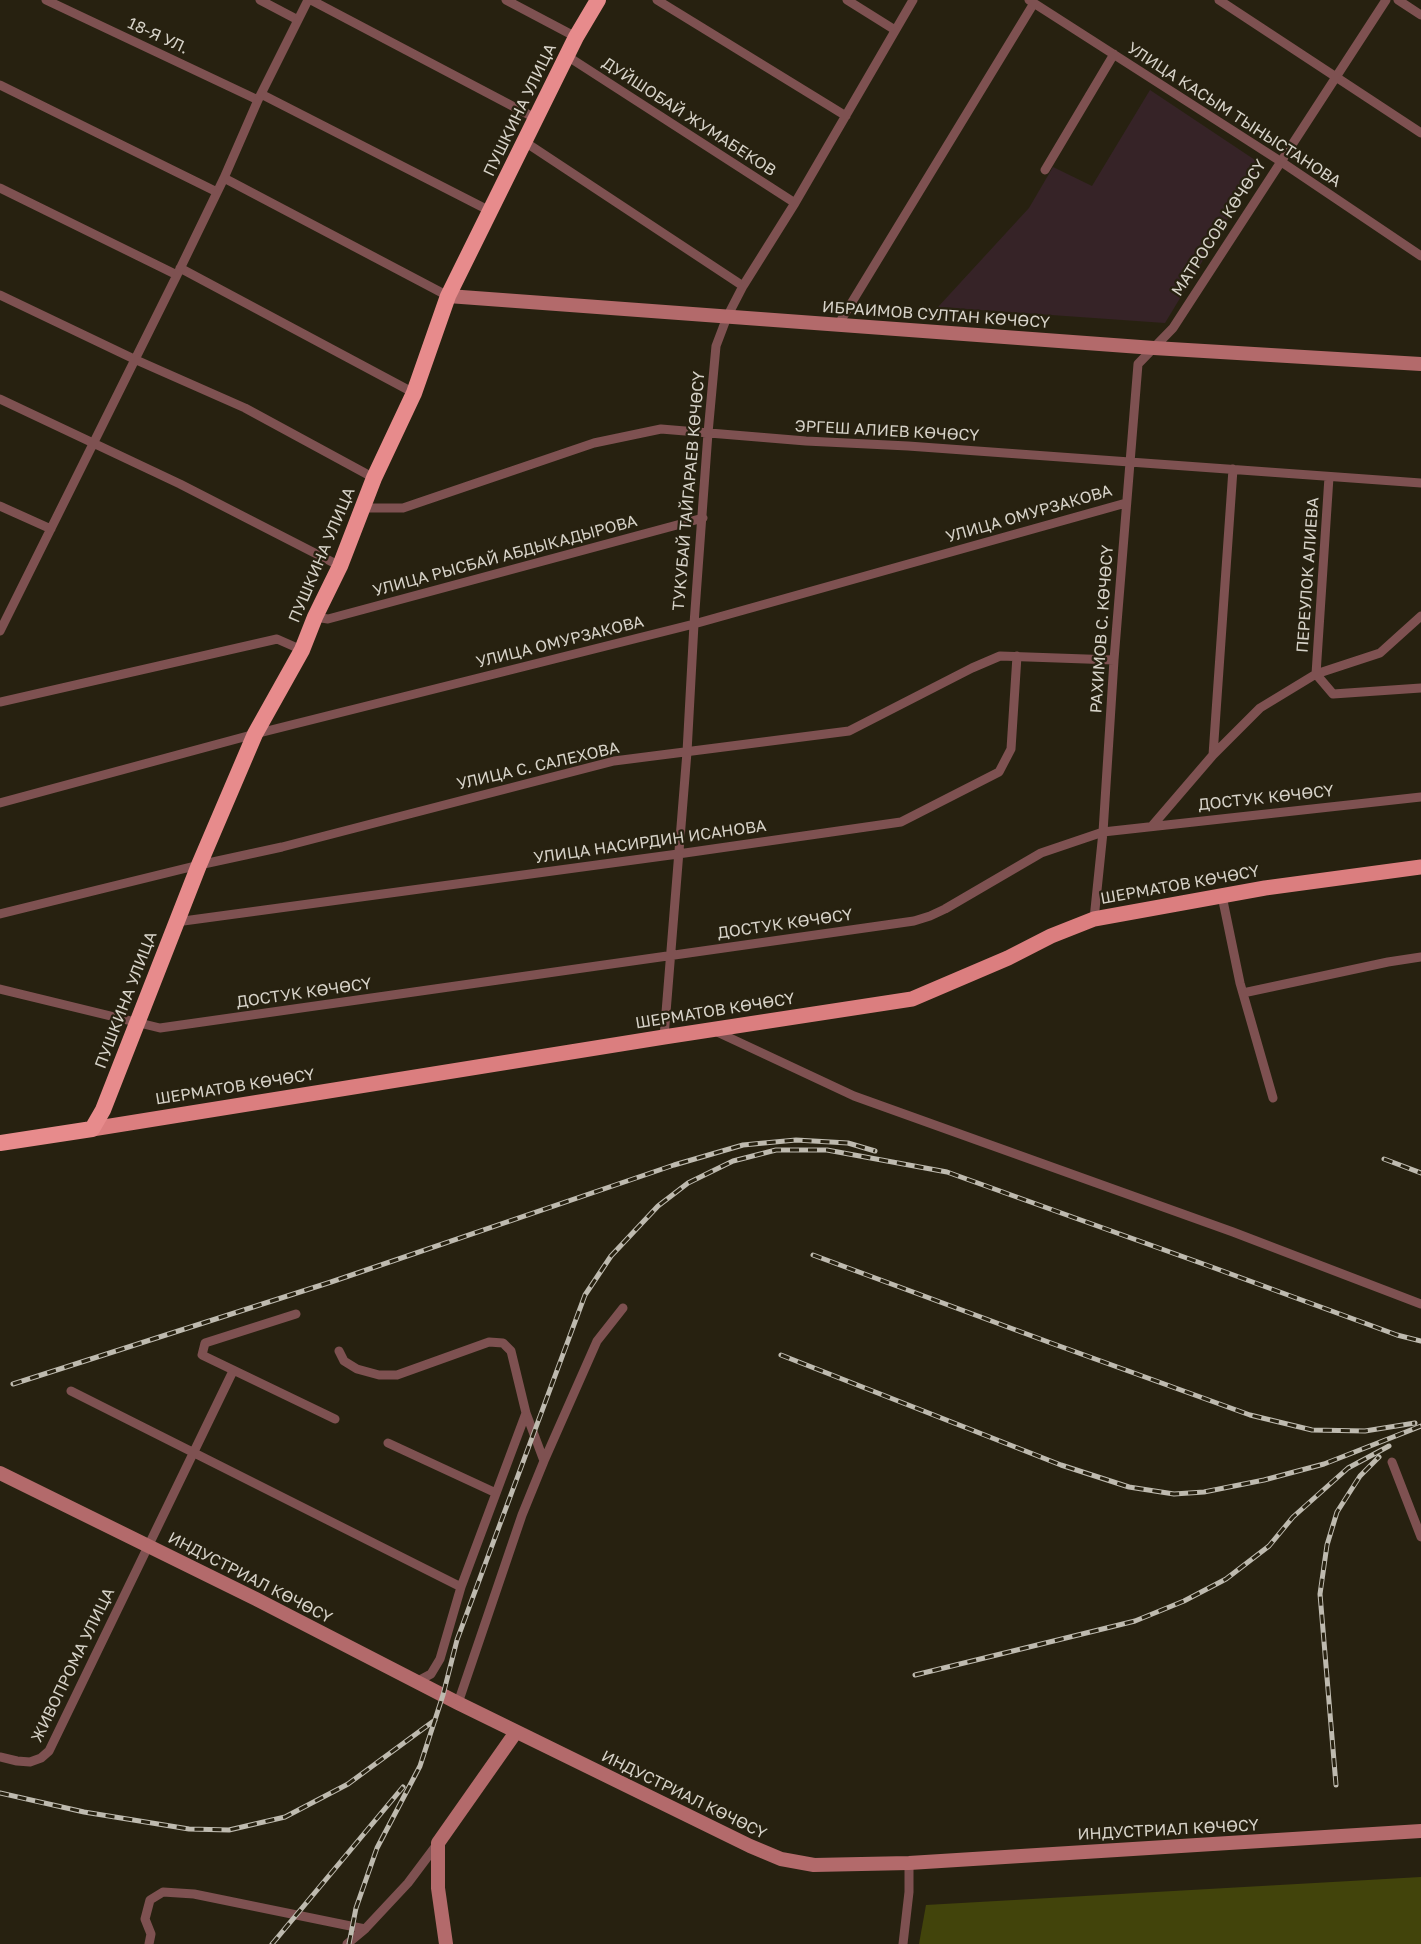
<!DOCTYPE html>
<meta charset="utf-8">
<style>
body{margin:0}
canvas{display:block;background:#272110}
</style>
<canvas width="1421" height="1944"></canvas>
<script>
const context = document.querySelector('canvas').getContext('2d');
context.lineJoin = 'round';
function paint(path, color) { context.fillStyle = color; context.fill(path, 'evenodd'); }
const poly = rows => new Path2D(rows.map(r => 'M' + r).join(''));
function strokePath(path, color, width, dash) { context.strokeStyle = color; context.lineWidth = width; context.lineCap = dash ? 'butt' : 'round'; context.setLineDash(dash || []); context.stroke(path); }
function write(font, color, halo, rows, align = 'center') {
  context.font = font + ' "Golos Text",sans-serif'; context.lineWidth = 4.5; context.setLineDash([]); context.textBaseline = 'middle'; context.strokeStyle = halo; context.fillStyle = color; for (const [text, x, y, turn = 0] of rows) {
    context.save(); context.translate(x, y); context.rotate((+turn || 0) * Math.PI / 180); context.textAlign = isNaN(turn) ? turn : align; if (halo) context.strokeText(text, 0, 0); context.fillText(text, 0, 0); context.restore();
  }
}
paint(poly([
 [1150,90,1261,164,1165,323,938,307,1029,208,1053,167,1092,186]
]), '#362327');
paint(poly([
 [1421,1877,1421,1944,919,1944,926,1905]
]), '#42440b');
strokePath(poly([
 [46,0,258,100],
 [260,0,298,20],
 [311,0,537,119],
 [506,0,576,37],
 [657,0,846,116],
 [847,0,895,30],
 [1029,0,1280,161,1421,256],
 [1219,0,1421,133],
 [1398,0,1421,15],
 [567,56,795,203],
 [0,85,217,192],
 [261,94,490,211],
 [525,142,743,286],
 [1045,170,1114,54],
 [224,178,448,296],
 [0,188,177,275],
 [180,268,414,393],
 [0,295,134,359,245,408,374,478],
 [838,325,1034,3],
 [0,399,180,484,340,566],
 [1329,477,1316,674,1333,694,1421,688],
 [0,506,51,529],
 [362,508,403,508,594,443,661,429,806,441,908,446,1421,483],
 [315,617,328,619,703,518],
 [0,631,177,275,224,178,258,100,308,0],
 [0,702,277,639,302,650],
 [1213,755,1233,469],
 [0,803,255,734,694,624,1126,503],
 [1152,826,1213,755,1260,708,1316,674,1380,653,1421,616],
 [1222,896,1240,983,1273,1098],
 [0,914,199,865,282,847,614,761,849,731,972,668,1000,656,1114,660],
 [1094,919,1103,832,1114,660,1138,364,1173,328,1386,0],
 [176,922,678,854,901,822,999,772,1011,749,1017,656],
 [0,989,160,1028,914,921,930,916,945,909,1041,853,1103,832,1421,797],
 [1243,993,1388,962,1421,957],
 [715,1031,854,1096,1233,1232,1421,1304],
 [664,1037,687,752,694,624,708,433,716,346,727,317,743,286,795,203,913,0],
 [296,1314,205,1343,202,1355,335,1419],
 [339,1351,344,1361,357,1369,379,1375,397,1375,489,1342,503,1343,511,1351,526,1413,544,1461],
 [71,1391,461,1587],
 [388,1443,496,1493],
 [1392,1462,1421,1537],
 [416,1682,431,1674,440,1659,461,1587,526,1413],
 [458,1703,522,1515,544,1461,597,1341,623,1308],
 [0,1757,17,1761,30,1762,41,1758,49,1751,233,1371],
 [149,1944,151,1934,145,1919,150,1900,163,1892,194,1894,365,1929],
 [347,1944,365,1929,408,1883,438,1843],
 [903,1944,909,1892,909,1863]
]), '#7e5151', 9);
strokePath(poly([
 [448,296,1154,348,1421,364],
 [0,1473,256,1599,458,1703,750,1846,781,1859,814,1865,909,1863,1421,1831],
 [446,1944,438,1888,438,1843,516,1732]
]), '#b36a6b', 14);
strokePath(poly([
 [92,1129,664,1037,912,999,1008,958,1051,936,1094,919,1265,888,1421,867]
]), '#db7e7f', 15);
strokePath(poly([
 [0,1143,92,1129,103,1110,199,865,255,734,302,650,315,617,340,566,374,478,414,393,448,296,576,37,598,0]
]), '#e78b8c', 16);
const rail = poly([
 [1384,1159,1421,1173],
 [813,1255,1051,1343,1250,1415,1312,1430,1365,1431,1415,1423],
 [781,1355,1061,1465,1129,1487,1174,1494,1204,1492,1264,1480,1324,1464,1421,1426],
 [13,1384,331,1282,674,1165,743,1145,796,1140,848,1143,875,1151],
 [915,1675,1135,1621,1184,1601,1226,1579,1269,1546,1293,1517,1348,1468,1389,1446],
 [1336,1785,1320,1594,1327,1545,1337,1512,1360,1476,1379,1457],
 [0,1793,84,1812,189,1829,229,1830,285,1817,348,1784,435,1720],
 [272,1944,403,1787],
 [349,1944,356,1908,377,1848,420,1766,443,1695,457,1640,585,1295,611,1256,658,1206,688,1183,733,1161,776,1150,827,1150,947,1172,1209,1266,1397,1335,1421,1341]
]);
strokePath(rail, '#bebaaf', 5);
strokePath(rail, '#272110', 3, [9]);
write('16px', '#d6d2c8', '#272110', [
 ["18-Я УЛ.",158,36,25],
 ["ПУШКИНА УЛИЦА",520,110,-64],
 ["УЛИЦА КАСЫМ ТЫНЫСТАНОВА",1234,115,33],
 ["ДУЙШОБАЙ ЖУМАБЕКОВ",689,117,33],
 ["МАТРОСОВ КӨЧӨСҮ",1219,228,-57],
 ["ИБРАИМОВ СУЛТАН КӨЧӨСҮ",936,315,4],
 ["ЭРГЕШ АЛИЕВ КӨЧӨСҮ",887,431,3],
 ["ТУКУБАЙ ТАЙГАРАЕВ КӨЧӨСҮ",689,491,-85],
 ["УЛИЦА ОМУРЗАКОВА",1029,514,-16],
 ["ПУШКИНА УЛИЦА",322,555,-67],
 ["УЛИЦА РЫСБАЙ АБДЫКАДЫРОВА",505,556,-15],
 ["ПЕРЕУЛОК АЛИЕВА",1308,575,-86],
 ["РАХИМОВ С. КӨЧӨСҮ",1102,629,-86],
 ["УЛИЦА ОМУРЗАКОВА",560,642,-14],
 ["УЛИЦА С. САЛЕХОВА",538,766,-13],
 ["ДОСТУК КӨЧӨСҮ",1266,798,-6],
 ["УЛИЦА НАСИРДИН ИСАНОВА",650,842,-8],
 ["ШЕРМАТОВ КӨЧӨСҮ",1180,885,-10],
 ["ДОСТУК КӨЧӨСҮ",785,924,-8],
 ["ДОСТУК КӨЧӨСҮ",304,993,-8],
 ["ПУШКИНА УЛИЦА",126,1000,-69],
 ["ШЕРМАТОВ КӨЧӨСҮ",715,1011,-9],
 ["ШЕРМАТОВ КӨЧӨСҮ",235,1087,-9],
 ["ИНДУСТРИАЛ КӨЧӨСҮ",250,1578,27],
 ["ЖИВОПРОМА УЛИЦА",73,1665,-64],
 ["ИНДУСТРИАЛ КӨЧӨСҮ",684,1795,26],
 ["ИНДУСТРИАЛ КӨЧӨСҮ",1168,1830,-3]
]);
</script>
